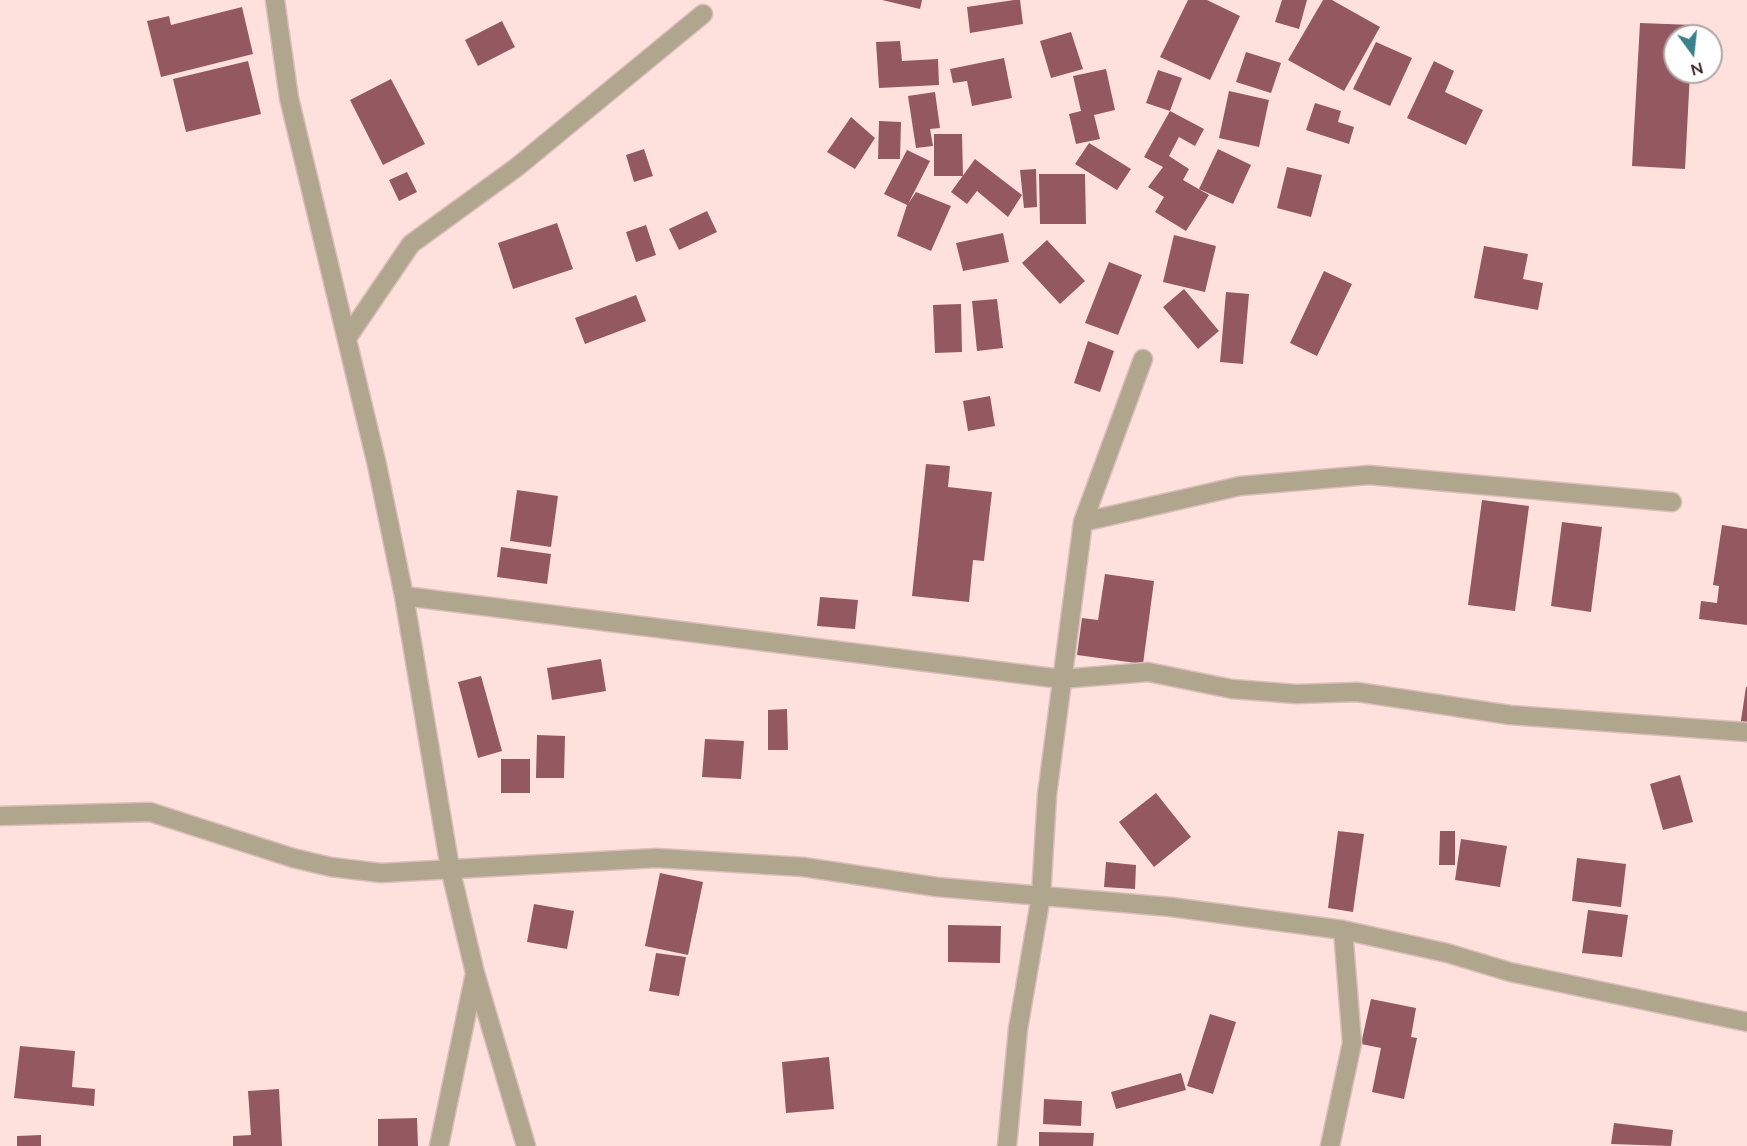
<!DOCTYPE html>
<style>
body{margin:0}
#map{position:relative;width:1747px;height:1146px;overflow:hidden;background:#fee1dc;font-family:Mulish,sans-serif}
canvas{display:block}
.north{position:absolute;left:1663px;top:24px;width:60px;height:60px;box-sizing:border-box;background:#fff;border:2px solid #b1a6a5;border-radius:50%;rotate:165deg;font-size:16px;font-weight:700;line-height:24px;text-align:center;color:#3b211d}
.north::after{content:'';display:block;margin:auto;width:21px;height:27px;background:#3b808d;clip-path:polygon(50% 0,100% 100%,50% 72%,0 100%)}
</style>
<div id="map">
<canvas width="1747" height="1146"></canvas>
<div class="north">N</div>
</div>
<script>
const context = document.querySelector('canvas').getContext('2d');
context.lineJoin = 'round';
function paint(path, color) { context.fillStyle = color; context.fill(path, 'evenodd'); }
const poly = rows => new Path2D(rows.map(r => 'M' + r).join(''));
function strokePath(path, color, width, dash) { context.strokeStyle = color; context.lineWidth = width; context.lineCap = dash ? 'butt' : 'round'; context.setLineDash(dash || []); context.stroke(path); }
paint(poly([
 [882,0,922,0,920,9],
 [1014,0,1020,0,1023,24,970,33,967,7],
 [1188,0,1207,0,1240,16,1210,80,1160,57],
 [1282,0,1307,0,1299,29,1275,22],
 [1323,0,1332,0,1380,27,1344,91,1288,60],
 [242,7,253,54,161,77,147,21,169,16,171,25],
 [502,21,515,47,478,66,465,40],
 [1640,23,1693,25,1692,36,1675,36,1675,72,1690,72,1685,169,1632,166],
 [1071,32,1083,69,1051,78,1040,41],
 [900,41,902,61,938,59,939,85,879,88,876,42],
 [1376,42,1412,58,1390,106,1353,89],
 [1246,52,1281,63,1271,93,1236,82],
 [1004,58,1012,98,972,106,967,81,953,83,950,69],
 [248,61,261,114,186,132,173,79],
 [1434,61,1454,71,1445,92,1483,110,1466,145,1407,118],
 [1106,69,1115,110,1094,115,1100,139,1076,144,1069,114,1081,111,1073,76],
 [1158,70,1182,78,1170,111,1146,103],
 [391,79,425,144,383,165,350,100],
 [1229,91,1269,100,1259,147,1219,138],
 [935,92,940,128,930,129,933,146,916,148,908,96],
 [1315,103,1341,111,1338,122,1354,127,1349,144,1306,130],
 [1170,111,1204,129,1195,146,1179,137,1169,156,1189,169,1183,180,1209,195,1186,231,1155,212,1164,197,1148,187,1163,167,1144,157],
 [851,117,875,138,855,169,827,152],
 [879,121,901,122,900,159,878,159],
 [934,134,962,134,963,176,934,176],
 [1089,143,1131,169,1117,190,1075,164],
 [644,149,653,176,634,182,626,155],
 [1218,149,1251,165,1233,204,1199,189],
 [907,150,930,161,908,204,916,192,951,206,931,251,897,236,907,205,884,194],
 [975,159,1022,195,1008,217,977,191,967,204,951,192],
 [1287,167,1322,175,1311,217,1277,208],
 [1036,169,1037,207,1024,208,1020,170],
 [407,172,417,192,399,201,389,180],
 [1039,174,1085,174,1086,224,1040,224],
 [707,211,717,232,679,250,669,229],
 [557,223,573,269,513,289,498,243],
 [646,225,656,255,636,262,626,232],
 [1003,233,1009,262,963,271,956,243],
 [1174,235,1216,246,1205,292,1163,282],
 [1047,240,1085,281,1060,304,1022,263],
 [1484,246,1528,254,1523,279,1543,283,1538,310,1474,298],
 [1109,262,1142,275,1118,335,1085,323],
 [1324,271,1352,284,1317,356,1290,343],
 [1184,289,1219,331,1198,349,1163,307],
 [1226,292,1249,294,1243,364,1220,362],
 [636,295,646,321,585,344,575,318],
 [997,299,1003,348,977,351,972,301],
 [961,304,962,352,935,353,933,305],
 [1088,341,1114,351,1100,392,1074,383],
 [990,396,995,426,968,431,963,401],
 [926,464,950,466,948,487,992,492,984,561,973,560,969,602,912,596],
 [517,490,558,496,551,547,510,541],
 [1482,500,1529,506,1515,611,1468,605],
 [1562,522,1602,527,1591,612,1551,606],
 [1722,525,1747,529,1747,625,1699,619,1701,601,1717,603,1719,586,1713,585],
 [501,547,551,554,547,584,497,577],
 [1105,574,1154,581,1143,664,1077,655,1082,618,1098,620],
 [820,597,858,600,855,629,817,626],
 [601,659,606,691,552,700,547,668],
 [481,676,502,751,478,758,458,682],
 [1746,687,1747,687,1747,728,1740,727],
 [787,709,788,750,768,750,768,710],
 [537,735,565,736,564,778,536,778],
 [705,739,744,741,741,779,702,777],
 [501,759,530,759,530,793,501,793],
 [1680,775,1693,822,1663,830,1650,784],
 [1156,793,1191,837,1154,867,1119,822],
 [1338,831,1364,834,1353,912,1328,908],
 [1440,831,1455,831,1455,865,1439,865],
 [1461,839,1507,846,1500,887,1455,880],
 [1577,858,1626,864,1621,907,1572,901],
 [1106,862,1136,865,1135,889,1104,887],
 [660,873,703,882,688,955,645,946],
 [534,904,574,911,567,949,527,942],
 [1588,910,1628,915,1622,957,1582,953],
 [948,925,1001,926,1000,963,948,962],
 [656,953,686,957,679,996,649,991],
 [1371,999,1416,1008,1411,1037,1417,1038,1404,1099,1372,1092,1381,1048,1361,1044],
 [1210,1014,1236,1022,1213,1094,1187,1086],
 [20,1046,75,1051,72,1087,95,1089,94,1106,14,1098],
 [829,1057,834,1109,786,1113,782,1062],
 [1181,1073,1186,1090,1116,1109,1111,1092],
 [279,1089,282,1146,233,1146,233,1136,251,1135,248,1091],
 [1044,1099,1082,1101,1081,1126,1043,1124],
 [417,1118,418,1146,378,1146,378,1119],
 [1614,1123,1673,1130,1671,1146,1611,1144],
 [1039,1132,1094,1133,1093,1146,1039,1146],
 [41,1135,41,1146,17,1146,17,1136]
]), '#945861');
const minor = poly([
 [275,0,289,98,377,465,404,596,450,868,475,973,526,1146],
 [347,338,411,244,517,167,703,14],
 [1083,522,1240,486,1369,475,1672,502],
 [404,596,1061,679,1148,672,1232,689,1296,694,1357,692,1510,715,1747,732],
 [0,816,150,812,293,858,331,867,381,873,657,858,803,867,937,887,1171,907,1343,930,1447,953,1510,972,1747,1022],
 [439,1146,474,978],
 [1007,1146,1018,1029,1041,896,1047,795,1083,522,1143,359],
 [1330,1146,1352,1043,1343,930]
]);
strokePath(minor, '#dbbeba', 21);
strokePath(minor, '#afa68d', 18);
</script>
